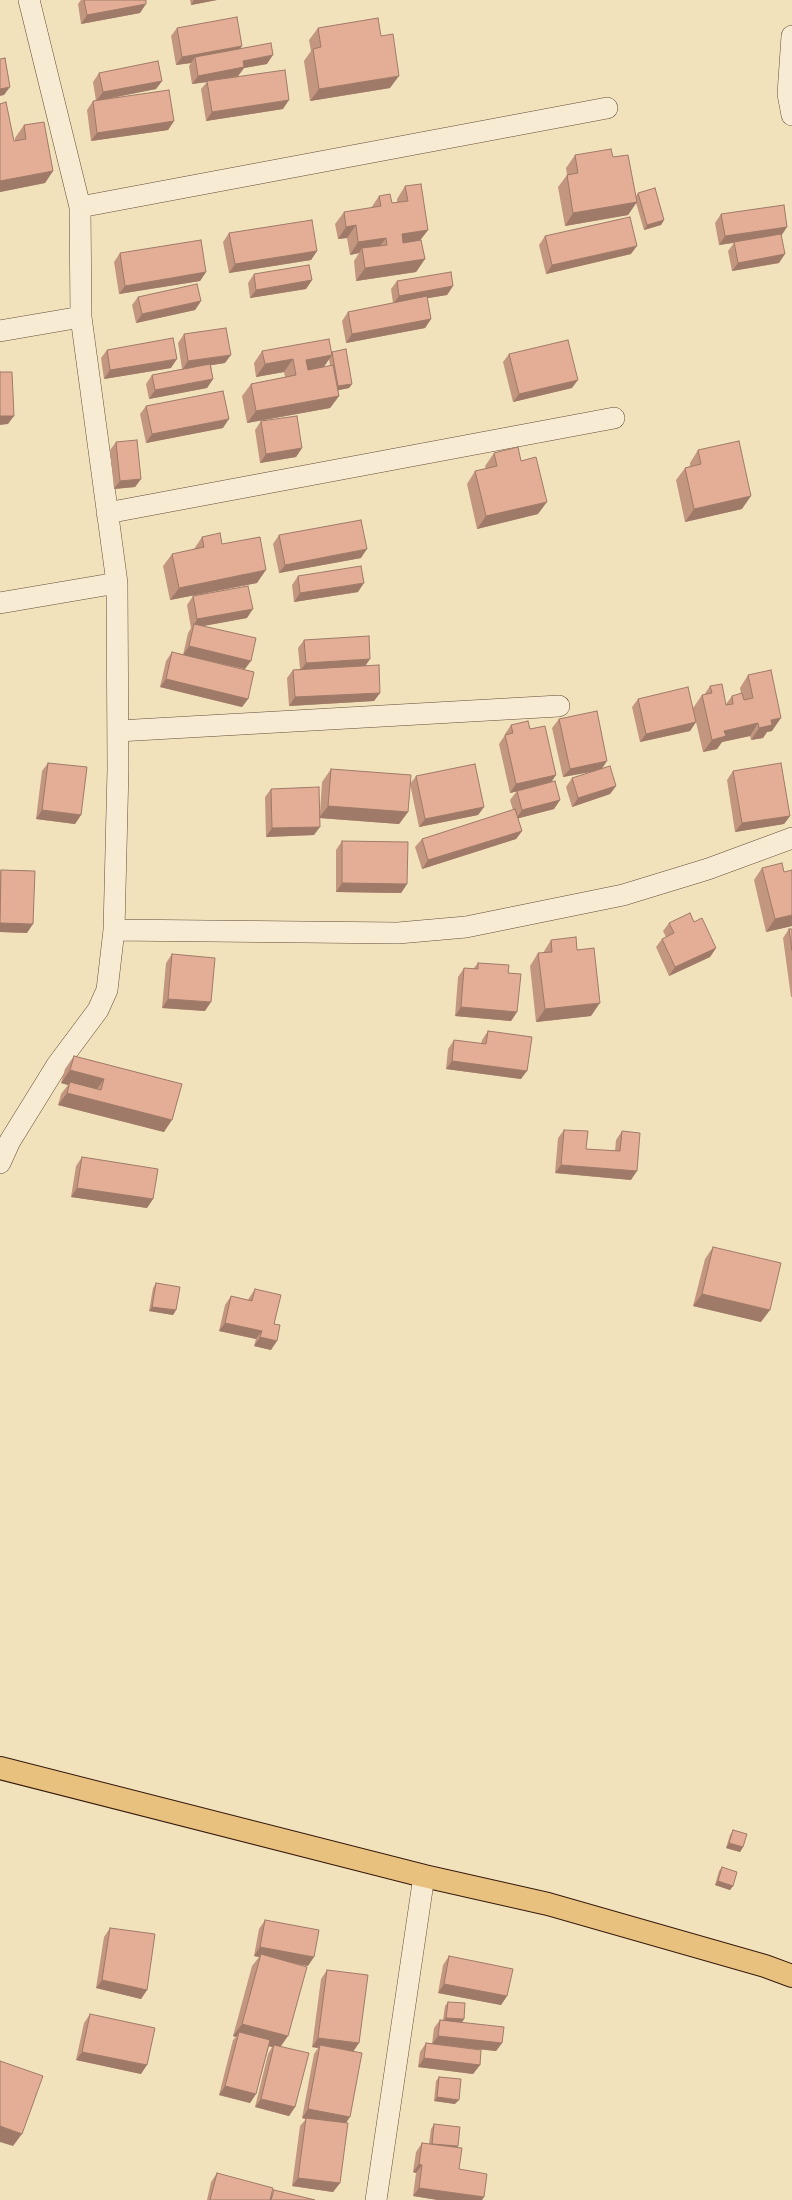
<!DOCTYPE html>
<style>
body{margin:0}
canvas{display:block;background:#f2e2bb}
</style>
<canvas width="792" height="2200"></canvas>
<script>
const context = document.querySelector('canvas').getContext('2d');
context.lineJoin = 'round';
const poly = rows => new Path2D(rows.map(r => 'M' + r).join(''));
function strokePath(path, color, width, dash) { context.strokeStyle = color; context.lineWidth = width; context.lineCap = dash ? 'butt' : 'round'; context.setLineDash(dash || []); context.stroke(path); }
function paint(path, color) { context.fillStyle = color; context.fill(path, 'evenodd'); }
const street = poly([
 [29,0,80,207,81,317],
 [792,36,788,94,792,115],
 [80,207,607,108],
 [0,331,81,317,117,583,118,769,114,930,107,990,98,1010,57,1065,10,1141,0,1163],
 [107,513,614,418],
 [0,603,117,583],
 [118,731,559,706],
 [114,930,398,933,466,927,623,895,708,869,792,838],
 [376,2200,424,1876]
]);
const highway = poly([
 [0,1768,424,1876,548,1904,765,1966,792,1976]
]);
strokePath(street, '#644c38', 22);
strokePath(highway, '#351a0d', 24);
strokePath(street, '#f7ecd3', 21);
strokePath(highway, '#e9c17e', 22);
paint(poly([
 [81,0,146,0,140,13,81,24,78,4],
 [190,0,217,0,191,5],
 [177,28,240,49,267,64,244,68,238,76,283,109,206,121,201,89,207,82,192,84,189,66,191,63,176,65,171,36],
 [318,28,390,88,310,101,304,61,311,51,309,40],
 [99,73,162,81,156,89,96,101,93,82],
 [93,101,174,121,168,130,91,141,87,110],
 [0,104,14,141,15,141,15,138,24,125,53,171,45,183,0,192],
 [575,155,613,157,636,196,638,193,664,220,661,225,644,230,636,203,628,215,565,226,558,187,567,175,566,168],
 [405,186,428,230,420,240,425,259,416,272,356,281,354,261,359,253,350,255,347,238,338,239,335,224,344,212,371,208,379,196,392,203,397,202,397,199],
 [721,214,787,227,782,235,779,263,732,271,728,251,734,243,719,245,715,223],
 [229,233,317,251,311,260,229,273,223,242],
 [545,236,631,254,546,274,539,245],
 [120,253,206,272,200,281,119,294,114,262],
 [254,274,312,280,306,289,250,298,248,283],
 [397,281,453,286,447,295,427,298,431,319,425,328,346,343,342,321,348,312,393,303,391,289],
 [138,297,201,301,195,310,136,323,132,305],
 [184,334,225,363,211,365,213,379,207,388,149,399,146,384,152,375,182,369,178,343],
 [107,350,171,368,104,379,101,358],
 [262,351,332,352,352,384,349,388,338,390,339,396,330,408,247,423,242,396,251,384,285,377,284,372,256,377,254,363],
 [329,359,330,366,324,367],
 [509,354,572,388,513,402,503,362],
 [146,406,223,428,146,443,140,414],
 [261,421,302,448,296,457,260,463,255,430],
 [116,442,141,479,135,487,114,489,110,450],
 [698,450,742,509,685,522,676,480,685,468,690,466,690,463],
 [494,453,521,461,538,514,477,529,467,484,475,471,486,469,485,466],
 [279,535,361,558,279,573,273,544],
 [202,537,257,583,170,600,163,566,172,554,194,549],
 [298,576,358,592,294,602,292,585],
 [193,596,247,618,201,626,245,669,200,659,248,699,242,707,160,687,166,661,172,652,183,655,188,633,191,628,187,605],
 [304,640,366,665,380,693,374,701,289,706,287,678,293,670,300,669,298,648],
 [748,675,772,731,767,732,763,738,751,740,750,736,722,742,717,749,703,752,696,722,690,731,640,742,632,707,638,699,693,708,702,695,704,695,710,686,726,704,732,696,741,694,740,688],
 [559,719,616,786,610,794,572,807,566,787,572,778,595,771,563,777,552,728],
 [511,725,530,729,556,775,551,782,560,800,554,809,518,818,522,831,516,839,422,869,415,847,422,839,513,810,510,800,517,791,518,791,510,793,499,744,505,735,505,734],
 [48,763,81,815,75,824,36,819,42,771],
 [331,769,408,812,399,824,320,818,314,835,266,837,265,797,271,789,320,813,322,782],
 [733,771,790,816,784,824,735,832,727,780],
 [416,776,484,807,478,815,419,827,410,784],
 [342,841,407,884,401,893,336,892,336,850],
 [762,868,792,926,766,932,754,880],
 [1,870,27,933,0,932,0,872],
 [694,922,716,948,710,957,669,976,656,947,662,939,666,937,663,931,669,923],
 [789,929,792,929,792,997,791,997,783,938],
 [551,940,577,950,591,1016,536,1022,530,966,538,953,543,953],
 [172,954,205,1011,162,1008,166,963],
 [478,963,508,973,517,1012,511,1021,455,1016,458,977,464,968,473,969],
 [488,1031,521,1079,446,1069,448,1049,454,1040,481,1044,482,1040],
 [74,1056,182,1084,164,1132,58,1105,61,1094,68,1085,61,1083,65,1069],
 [564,1130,586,1149,615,1151,616,1140,622,1131,631,1180,555,1173,558,1138],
 [82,1157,153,1199,147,1208,71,1197,76,1166],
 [713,1247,761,1322,693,1306,705,1259],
 [156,1283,176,1310,173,1315,149,1311,153,1288],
 [255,1289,274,1324,271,1350,254,1346,256,1339,219,1331,225,1305,231,1296,248,1300,249,1298],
 [733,1830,743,1847,740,1852,726,1848,730,1835],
 [722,1867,733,1886,730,1890,715,1885,719,1871],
 [265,1920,308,1966,296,1964,280,2047,295,2107,289,2116,255,2107,268,2054,272,2047,269,2046,256,2094,250,2103,219,2095,233,2040,236,2037,233,2036,252,1966,259,1957,254,1956,259,1929],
 [110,1928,147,1990,141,1999,96,1988,104,1937],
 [449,1956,507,1996,501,2005,438,1993,443,1965],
 [327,1970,354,2051,340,2183,333,2192,292,2186,300,2126,306,2119,302,2118,314,2054,318,2048,312,2047,321,1979],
 [448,2002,464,2019,462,2022,502,2043,496,2051,477,2049,480,2065,473,2074,418,2067,420,2052,426,2043,432,2044,434,2028,440,2020,443,2020,445,2006],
 [90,2014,141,2074,76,2060,84,2023],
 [439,2077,455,2104,434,2101,436,2081],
 [434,2124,457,2148,459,2169,484,2197,482,2200,438,2200,413,2196,416,2173,413,2172,416,2152,422,2143,429,2144,431,2129],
 [217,2173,272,2193,274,2190,315,2200,207,2200,211,2182]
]), '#c39680');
paint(poly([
 [194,0,217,0,191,5],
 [146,4,140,13,81,24,87,15],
 [242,46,236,55,195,57,191,63,176,65,182,57],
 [273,55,267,64,244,68,238,76,207,81,207,82,192,84,198,76,243,61],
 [399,76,390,88,310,101,319,89],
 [162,81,156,89,96,101,103,92],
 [10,87,4,95,0,96,0,89],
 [289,100,283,109,206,121,212,112],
 [174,121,168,130,91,141,97,133],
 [53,171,45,183,0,192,0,181],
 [637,202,628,215,565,226,573,213],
 [664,220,661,225,644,230,647,225],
 [356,225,347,238,338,239,346,227],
 [787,227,781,235,719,245,725,236],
 [428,230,419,242,393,246,402,234],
 [386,238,377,250,362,248,359,253,350,255,358,242],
 [637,246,631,254,546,274,552,265],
 [317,251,311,260,229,273,235,264],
 [785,254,779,263,732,271,738,263],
 [425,259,416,272,356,281,365,268],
 [206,272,200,281,119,294,125,286],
 [312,280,306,289,250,298,256,290],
 [453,286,447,295,393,304,399,296],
 [201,301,195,310,136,323,142,314],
 [431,319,425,328,346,343,352,334],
 [231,355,225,363,182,370,188,361],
 [332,355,323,368,298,373,306,360],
 [177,359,171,368,104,379,110,370],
 [293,359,284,372,256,377,265,364],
 [213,379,207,388,149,399,155,390],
 [578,380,572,388,513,402,519,394],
 [352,384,349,388,335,391,338,386],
 [339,396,330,408,247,423,256,411],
 [0,416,14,416,8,424,0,425],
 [229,419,223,428,146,443,152,434],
 [302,448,296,457,260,463,266,454],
 [141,479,135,487,114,489,120,481],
 [751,496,742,509,685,522,694,509],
 [547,502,538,514,477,529,486,516],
 [367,549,361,558,279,573,285,565],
 [266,570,257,583,170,600,179,588],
 [364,583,358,592,294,602,300,593],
 [253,609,247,618,193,628,194,625,197,619],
 [189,646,251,661,245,669,183,655],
 [370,659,364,668,300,671,306,663],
 [166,679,248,699,242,707,160,687],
 [380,693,374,701,289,706,295,697],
 [781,718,772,731,767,732,763,738,751,740,759,728,771,720],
 [696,722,690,731,640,742,646,734],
 [758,723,750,736,722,742,717,749,703,752,712,740,724,731],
 [607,761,601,770,563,777,570,769],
 [556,775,550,784,510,793,516,784],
 [616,786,610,794,572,807,578,798],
 [560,800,554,809,516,819,522,810],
 [328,806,408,812,399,824,319,818],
 [484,807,478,815,419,827,425,819],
 [42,810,81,815,75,824,36,819],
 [790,816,784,824,735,832,742,823],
 [320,827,314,835,266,837,272,828],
 [522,831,516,839,422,869,428,860],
 [342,883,407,884,401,893,336,892],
 [792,915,792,926,766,932,775,919],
 [0,923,33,924,27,933,0,932],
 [716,948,710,957,669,976,675,967],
 [168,999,211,1002,205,1011,162,1008],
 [600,1003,591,1016,536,1022,545,1009],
 [461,1007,517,1012,511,1021,455,1016],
 [452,1061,527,1071,521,1079,446,1069],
 [70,1070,104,1079,95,1092,70,1082,68,1085,61,1083],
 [67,1093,172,1120,164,1132,58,1105],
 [561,1165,637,1171,631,1180,555,1173],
 [77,1188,153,1199,147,1208,71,1197],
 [702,1294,770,1310,761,1322,693,1306],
 [152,1307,176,1310,173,1315,149,1311],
 [225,1323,262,1331,256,1339,219,1331],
 [260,1337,277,1341,271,1350,254,1346],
 [729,1843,743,1847,740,1852,726,1848],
 [718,1881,733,1886,730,1890,715,1885],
 [260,1947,314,1957,308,1966,260,1957,261,1954,259,1957,254,1956],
 [102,1980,147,1990,141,1999,96,1988],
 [444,1984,507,1996,501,2005,438,1993],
 [446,2018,464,2019,461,2024,443,2022],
 [242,2024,288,2036,279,2049,274,2045,272,2047,238,2038,239,2032,236,2037,233,2036],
 [438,2036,502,2043,496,2051,432,2044],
 [318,2038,359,2043,353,2052,320,2045,318,2048,312,2047],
 [82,2052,147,2065,141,2074,76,2060],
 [424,2058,480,2065,473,2074,418,2067],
 [225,2086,256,2094,250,2103,219,2095],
 [437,2097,459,2100,455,2104,434,2101],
 [261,2099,295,2107,289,2116,255,2107],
 [308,2109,350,2117,344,2126,306,2118,306,2119,302,2118],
 [0,2126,22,2134,13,2146,0,2142],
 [432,2144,458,2146,455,2150,429,2148],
 [419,2164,422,2165,416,2173,413,2172],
 [298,2178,340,2183,333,2192,292,2186],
 [419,2188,484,2197,482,2200,438,2200,413,2196]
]), '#9f7a68');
const building = poly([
 [84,0,146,0,146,4,87,15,84,0],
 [237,17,242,46,182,57,177,28,237,17],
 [378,18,381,36,393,34,399,76,319,89,313,49,321,47,318,28,378,18],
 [271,43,273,55,243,61,244,67,198,76,195,57,271,43],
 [5,58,10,87,0,89,0,59,5,58],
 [158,61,162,81,103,92,99,73,158,61],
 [285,70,289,100,212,112,207,81,285,70],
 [169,90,174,121,97,133,93,101,169,90],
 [6,102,14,141,26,139,24,125,44,122,53,171,0,181,0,104,6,102],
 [611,149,613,157,628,155,637,202,573,213,567,175,578,173,575,155,611,149],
 [421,184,428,230,402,234,403,243,421,240,425,259,365,268,362,248,387,245,386,238,358,242,356,225,346,227,344,212,381,206,379,196,390,194,392,203,408,201,405,186,421,184],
 [655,188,664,220,647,225,638,193,655,188],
 [784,205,787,227,725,236,721,214,784,205],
 [630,217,637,246,552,265,545,236,630,217],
 [312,220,317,251,235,264,229,233,312,220],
 [781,234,785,254,738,263,734,242,781,234],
 [201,240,206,272,125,286,120,253,201,240],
 [309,265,312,280,256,290,254,274,309,265],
 [451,272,453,286,399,296,397,281,451,272],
 [197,284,201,301,142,314,138,297,197,284],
 [427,296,431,319,352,334,348,312,427,296],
 [226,328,231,355,188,361,184,334,226,328],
 [173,338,177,359,110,370,107,350,173,338],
 [329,339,332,355,306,360,308,370,333,365,339,396,256,411,251,384,296,375,293,359,265,364,262,351,329,339],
 [568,340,578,380,519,394,509,354,568,340],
 [346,349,352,384,338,386,332,352,346,349],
 [210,364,213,379,155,390,152,375,210,364],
 [0,372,12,372,14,416,0,416,0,372],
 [223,391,229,419,152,434,146,406,223,391],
 [297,416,302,448,266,454,261,421,297,416],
 [137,440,141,479,120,481,116,442,137,440],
 [739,441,751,496,694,509,685,468,701,464,698,450,739,441],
 [518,447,521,461,536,457,547,502,486,516,475,471,497,466,494,453,518,447],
 [361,520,367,549,285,565,279,535,361,520],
 [220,533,222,544,260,537,266,570,179,588,172,554,204,547,202,537,220,533],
 [361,566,364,583,300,593,298,576,361,566],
 [248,586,253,609,197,619,193,596,248,586],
 [194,624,256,638,251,661,189,646,194,624],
 [369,636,370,659,306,663,304,640,369,636],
 [172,652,254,672,248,699,166,679,172,652],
 [379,665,380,693,295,697,293,670,379,665],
 [771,670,781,718,771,720,772,725,759,728,758,723,724,731,726,736,712,740,702,695,712,693,710,686,722,684,726,705,733,704,732,696,742,693,744,700,753,698,748,675,771,670],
 [688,687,696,722,646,734,638,699,688,687],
 [597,711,607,761,570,769,559,719,597,711],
 [528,721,530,729,545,726,556,775,516,784,505,735,513,733,511,725,528,721],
 [48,763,87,767,81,815,42,810,48,763],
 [781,763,790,816,742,823,733,771,781,763],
 [475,764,484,807,425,819,416,776,475,764],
 [610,766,616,786,578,798,572,778,610,766],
 [331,769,411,775,408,812,328,806,331,769],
 [555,781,560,800,522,810,517,791,555,781],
 [319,787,320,827,272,828,271,789,319,787],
 [515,809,522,831,428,860,422,839,515,809],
 [342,841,408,842,407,884,342,883,342,841],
 [782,863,784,872,792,870,792,915,775,919,762,868,782,863],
 [1,870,35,871,33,924,0,923,1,870],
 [690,913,694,922,702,918,716,948,675,967,662,939,674,933,669,923,690,913],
 [789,929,792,929,792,951,789,929],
 [576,937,577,950,594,948,600,1003,545,1009,538,953,552,952,551,940,576,937],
 [172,954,215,958,211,1002,168,999,172,954],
 [478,963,509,965,508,973,521,974,517,1012,461,1007,464,968,478,969,478,963],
 [488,1031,532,1037,527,1071,452,1061,454,1040,486,1044,488,1031],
 [74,1056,182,1084,172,1120,67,1093,70,1082,101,1090,104,1079,70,1070,74,1056],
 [564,1130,588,1131,586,1149,620,1151,622,1131,640,1133,637,1171,561,1165,564,1130],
 [82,1157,158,1169,153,1199,77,1188,82,1157],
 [713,1247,781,1263,770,1310,702,1294,713,1247],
 [156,1283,180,1287,176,1310,152,1307,156,1283],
 [255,1289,281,1295,274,1324,280,1325,277,1341,260,1337,262,1331,225,1323,231,1296,252,1301,255,1289],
 [733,1830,747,1834,743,1847,729,1843,733,1830],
 [722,1867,737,1872,733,1886,718,1881,722,1867],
 [265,1920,319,1930,314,1957,260,1947,265,1920],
 [110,1928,155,1934,147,1990,102,1980,110,1928],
 [261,1954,307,1967,288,2036,242,2024,261,1954],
 [449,1956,513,1969,507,1996,444,1984,449,1956],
 [327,1970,368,1975,359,2043,318,2038,327,1970],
 [448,2002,465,2003,464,2019,446,2018,448,2002],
 [90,2014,155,2028,147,2065,82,2052,90,2014],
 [440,2020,504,2027,502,2043,438,2036,440,2020],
 [239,2032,270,2040,256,2094,225,2086,239,2032],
 [426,2043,481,2050,480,2065,424,2058,426,2043],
 [274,2045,309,2053,295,2107,261,2099,274,2045],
 [320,2045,362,2053,350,2117,308,2109,320,2045],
 [0,2061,43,2076,22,2134,0,2126,0,2061],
 [439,2077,461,2079,459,2100,437,2097,439,2077],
 [306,2118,348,2123,340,2183,298,2178,306,2118],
 [434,2124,460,2127,458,2146,432,2144,434,2124],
 [422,2143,462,2148,459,2169,487,2174,484,2197,419,2188,422,2165,419,2164,422,2143],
 [217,2173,273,2188,270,2200,210,2200,217,2173],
 [274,2190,315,2200,271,2200,274,2190]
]);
paint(building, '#e3ae95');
strokePath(building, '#9f7a68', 1);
</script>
